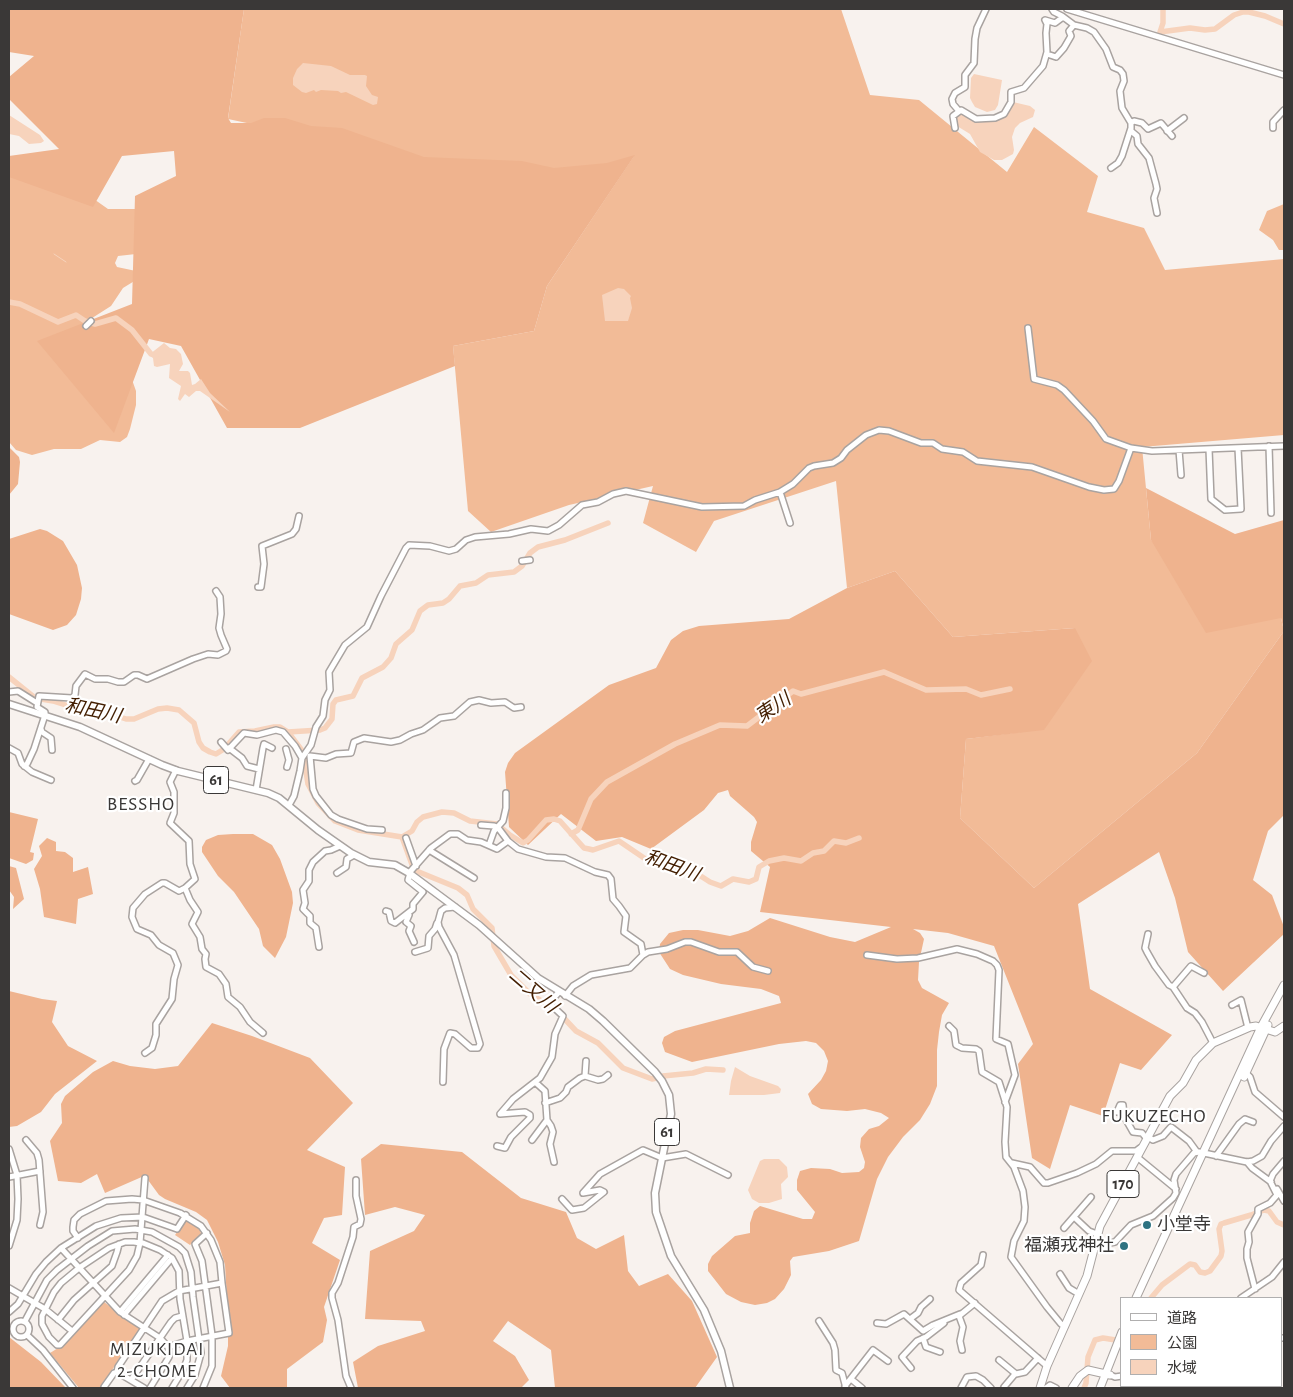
<!DOCTYPE html>
<meta charset="utf-8">
<style>
body{margin:0}
#map{position:relative;width:1293px;height:1397px;overflow:hidden;background:#f8f2ee;font-family:"Alegreya Sans","Noto Sans JP",sans-serif}
canvas{display:block}
.frame{position:absolute;inset:0;border:10px solid #3a3837;pointer-events:none}
.legend{position:absolute;left:1120px;top:1297px;width:162px;height:90px;box-sizing:border-box;background:#fff;border:1px solid #b0afaf;margin:0;padding:6px 9px;list-style:none;font-size:15px;color:#3a3837}
.legend li{display:flex;align-items:center;gap:10px;height:25px}
.legend b{width:25px;border:1px solid #b0afaf}
</style>
<div id="map">
<canvas width="1293" height="1397"></canvas>
<div class="frame"></div>
<ul class="legend">
<li><b style="height:6px;background:#fff"></b>道路</li>
<li><b style="height:14px;background:#f2bb97"></b>公園</li>
<li><b style="height:14px;background:#f7d3bc"></b>水域</li>
</ul>
</div>
<script>
const context = document.querySelector('canvas').getContext('2d');
context.lineJoin = 'round';
function paint(path, color) { context.fillStyle = color; context.fill(path, 'evenodd'); }
const poly = rows => new Path2D(rows.map(r => 'M' + r).join(''));
function strokePath(path, color, width, dash) { context.strokeStyle = color; context.lineWidth = width; context.lineCap = dash ? 'butt' : 'round'; context.setLineDash(dash || []); context.stroke(path); }
function write(font, color, halo, rows, align = 'center') {
  context.font = font + ' "Alegreya Sans","Noto Sans JP",sans-serif'; context.lineWidth = 4.5; context.setLineDash([]); context.textBaseline = 'middle'; context.strokeStyle = halo; context.fillStyle = color; for (const [text, x, y, turn = 0] of rows) {
    context.save(); context.translate(x, y); context.rotate((+turn || 0) * Math.PI / 180); context.textAlign = isNaN(turn) ? turn : align; if (halo) context.strokeText(text, 0, 0); context.fillText(text, 0, 0); context.restore();
  }
}
paint(poly([
 [244,9,841,9,870,95,919,100,1007,172,1034,127,1098,176,1087,212,1144,228,1165,270,1284,259,1284,435,1142,447,1151,540,1281,618,1284,631,1197,753,1034,888,960,818,966,739,1044,729,1075,628,953,637,895,571,847,588,836,481,714,521,696,552,643,523,653,486,569,505,491,532,468,511,453,346,534,331,547,286,634,156,607,172,464,169,228,119],
 [9,162,91,197,108,209,135,209,136,254,118,256,115,263,117,267,136,271,136,280,123,288,111,306,89,320,130,374,136,391,136,405,130,429,127,437,120,442,100,440,81,449,54,449,32,455,16,450,9,442],
 [1284,204,1284,250,1279,250,1273,240,1259,230,1267,211],
 [188,1217,200,1228,201,1234,190,1245,175,1235],
 [104,1302,140,1328,100,1388,79,1388,50,1353,63,1345]
]), '#f2bb97');
paint(poly([
 [9,9,244,9,228,118,231,123,251,123,264,118,285,118,311,126,342,128,424,157,522,161,554,168,607,163,635,155,547,286,534,331,453,346,455,366,300,428,227,428,181,346,149,339,114,433,37,341,132,304,135,196,176,176,174,151,122,156,93,207,9,177,9,156,59,149,9,99,9,77,34,56,9,52],
 [9,447,19,457,20,462,18,484,9,495],
 [1146,488,1235,534,1284,520,1284,815,1268,831,1253,880,1272,895,1284,927,1284,934,1223,991,1188,952,1175,898,1159,852,1078,904,1090,989,1172,1035,1141,1070,1120,1063,1103,1116,1070,1105,1050,1169,1032,1158,1018,1064,1033,1044,994,946,948,933,913,929,920,933,924,939,919,962,918,980,922,988,949,1003,942,1015,939,1032,937,1050,937,1086,930,1104,920,1120,903,1137,888,1157,877,1179,859,1241,829,1251,793,1257,790,1261,791,1275,784,1289,775,1299,767,1303,755,1305,741,1302,726,1294,708,1271,708,1264,712,1256,735,1236,750,1233,750,1223,754,1211,760,1206,803,1219,812,1219,815,1212,797,1190,797,1180,800,1171,811,1168,830,1169,842,1173,859,1172,864,1168,865,1162,860,1147,861,1138,869,1129,879,1126,889,1118,881,1113,865,1109,847,1111,821,1109,812,1104,808,1094,821,1080,826,1071,828,1061,824,1051,816,1043,806,1041,779,1044,692,1062,665,1052,662,1043,664,1037,675,1031,781,1003,779,996,761,989,721,984,683,975,670,969,659,952,660,944,669,933,683,930,698,930,730,936,748,931,770,918,830,937,855,942,891,927,760,912,770,867,751,851,751,842,757,822,754,817,730,796,728,790,718,793,704,810,651,849,622,837,596,841,561,814,528,845,509,827,505,772,508,763,515,753,609,685,656,668,671,640,683,631,699,626,789,619,847,588,895,571,953,637,1075,628,1092,661,1044,730,966,739,960,818,1034,888,1197,753,1284,631,1281,618,1206,633,1151,540],
 [40,529,47,531,63,541,77,565,82,588,81,599,76,615,67,625,53,630,9,614,9,539],
 [9,812,38,819,30,852,34,853,33,860,26,864,9,858],
 [233,834,253,834,272,845,280,859,292,892,293,903,286,937,275,958,263,946,259,929,234,892,218,876,202,852,202,847,206,840,218,835],
 [47,838,56,842,56,851,65,852,73,858,73,872,88,867,93,894,78,899,76,924,44,917,40,889,34,869,42,856,39,846],
 [9,866,16,868,24,899,13,909,14,897,9,890],
 [9,991,42,999,57,1001,52,1022,68,1046,97,1061,55,1094,41,1112,17,1126,9,1127],
 [212,1023,252,1036,310,1058,353,1103,307,1150,345,1167,342,1215,324,1218,312,1243,340,1260,324,1307,327,1320,323,1342,287,1369,287,1388,230,1388,221,1376,228,1346,228,1316,225,1265,218,1242,207,1220,196,1212,165,1199,159,1195,148,1180,144,1176,105,1193,97,1174,81,1183,58,1181,50,1141,62,1123,61,1104,65,1096,93,1072,113,1061,130,1066,155,1069,178,1066],
 [381,1144,462,1152,521,1198,566,1212,577,1238,596,1249,624,1235,628,1271,639,1286,668,1274,692,1301,717,1357,695,1388,555,1388,551,1350,508,1321,493,1341,515,1356,529,1380,521,1388,358,1388,353,1362,378,1346,425,1331,421,1321,365,1319,370,1251,414,1231,425,1215,395,1207,365,1215,361,1159],
 [9,1337,41,1362,66,1388,9,1388]
]), '#efb38e');
paint(poly([
 [303,63,331,66,350,75,365,75,367,76,366,86,372,95,378,97,377,104,373,105,346,92,341,93,338,91,321,90,316,92,314,90,306,93,302,92,293,85,293,78,297,69],
 [974,74,1002,80,998,105,995,110,987,112,975,107,972,102,970,98,971,78],
 [1013,102,1030,106,1035,110,1033,117,1020,123,1015,128,1012,137,1014,150,1013,154,1002,160,994,160,980,152,970,134,957,126,955,117,961,112,974,120,998,119,1006,115],
 [9,115,40,135,44,141,41,143,29,144,19,136,9,134],
 [618,288,624,289,631,296,630,298,632,308,628,321,605,321,602,295],
 [164,343,170,348,176,349,181,354,183,364,179,371,188,371,190,373,192,385,195,384,201,379,210,393,230,412,200,391,196,391,189,397,185,394,180,401,178,399,181,386,169,378,170,364,157,367,154,366,153,358,150,354],
 [735,1067,750,1076,778,1086,781,1089,780,1093,764,1095,729,1095,731,1081],
 [764,1159,779,1159,787,1167,788,1177,781,1184,782,1199,769,1203,759,1203,752,1199,748,1190,760,1161]
]), '#f7d3bc');
strokePath(poly([
 [54,254,66,262]
]), '#f7d3bc', 1);
strokePath(poly([
 [1163,9,1163,23,1160,32,1190,28,1205,30,1215,29,1234,15,1243,12,1249,12,1265,16,1284,24],
 [9,302,20,304,58,322,76,315,85,321,95,324,116,318,132,330,151,354,156,356],
 [9,677,35,698,53,701,72,707,91,707,126,719,134,719,158,709,167,708,179,710,194,723,199,742,203,748,210,752,216,754,224,749,239,732,255,731,274,727,280,727,288,732,303,752,308,784,318,803,335,821,358,830,402,837,412,831,417,822,423,817,442,812,454,813,470,821,497,824,510,835,523,843,528,840,546,820,554,819,560,821,584,848,589,849,593,850,619,841,644,858,669,868,696,873,710,882,721,886,733,879,749,882,756,879,759,867,769,861,784,858,801,861,813,853,824,851,834,841,846,843,859,838],
 [288,732,320,730,325,728,332,719,333,704,336,700,353,696,362,678,383,667,391,658,396,644,412,630,420,611,428,605,443,603,449,599,460,586,476,583,488,575,514,572,522,566,530,553,538,547,565,540,608,523],
 [571,834,578,830,591,799,607,782,675,744,720,725,747,726,793,691,801,694,884,672,926,690,966,689,981,695,1010,689],
 [402,837,414,870,458,888,467,895,473,909,492,928,494,946,511,975,530,994,552,1007],
 [561,1015,576,1031,598,1043,623,1068,652,1079,657,1078],
 [663,1076,693,1073,706,1069,723,1070],
 [1151,1298,1162,1285,1190,1264,1195,1265,1200,1272,1205,1273,1210,1271,1221,1256,1222,1251,1219,1229,1221,1224,1224,1223,1251,1215,1264,1210,1269,1211,1277,1222,1284,1225],
 [1084,1388,1086,1383,1088,1357,1095,1340,1103,1338,1122,1341]
]), '#f7d3bc', 5.5);
const minor = poly([
 [1052,9,1054,12,1062,16,1074,25,1087,28,1094,32,1106,49,1113,67,1120,70,1123,74,1124,81,1120,91,1122,108,1131,123,1131,131,1137,136,1138,144,1149,158,1156,184,1157,189,1154,198,1157,213],
 [1067,9,1284,75],
 [1047,54,1056,57,1064,48,1071,36,1069,31,1074,25],
 [959,111,953,104,952,99,955,93,965,87,965,75,974,63,975,39,977,28,986,9],
 [1131,123,1134,121,1142,123,1148,129,1161,123,1172,136],
 [955,128,953,116,961,110,976,119,995,118,1004,114,1011,102,1011,92,1024,88,1043,66,1047,52,1046,33,1047,24,1045,20,1055,23,1063,17],
 [1273,128,1273,122,1284,110],
 [1167,131,1184,118],
 [1111,168,1118,163,1122,156,1131,128],
 [86,326,91,321],
 [1028,328,1034,379,1057,385,1064,390,1093,421,1106,439,1131,448,1152,451,1284,446],
 [1269,446,1271,513],
 [1209,449,1211,499,1225,510,1241,509,1238,448],
 [1179,450,1181,475],
 [780,492,790,523],
 [522,561,530,560],
 [258,587,261,587,264,564,262,546,292,534,296,529,299,516],
 [9,692,18,691,37,703],
 [41,729,42,732,51,738,52,750],
 [221,742,228,750,244,733,257,735,276,730,283,732,295,746,302,758],
 [9,748,18,753,22,764,32,772,51,780],
 [229,748,242,758,247,766,259,769],
 [286,749,289,760,287,767],
 [24,766,27,764,34,749,45,715,45,712,37,707,39,696,72,698,75,695,76,686,85,674,95,679,108,679,118,682,124,682,134,675,138,675,147,679,193,659,208,654,218,655,226,651,227,649,221,635,219,628,221,614,220,597,216,591],
 [176,770,170,782,174,792,174,813,170,823,189,841,190,864,195,879,185,888,190,900,198,912,192,924,200,937,202,949,206,954,205,959,206,967,219,974,226,984,228,997,240,1007,250,1022,263,1033],
 [135,781,137,780,149,759],
 [256,790,263,748,264,744,272,748],
 [289,805,294,796,300,771,302,758,311,745,316,727,323,716,325,700,330,690,329,672,345,645,367,627,381,596,406,548,409,545,430,546,449,551,456,549,466,540,475,537,509,534,531,529,548,531,559,525,582,505,598,502,613,494,626,491,702,507,744,506,755,500,780,492,793,484,809,468,814,466,833,463,841,458,847,450,866,435,879,430,889,431,921,443,933,443,942,449,963,452,977,461,1032,467,1089,487,1104,490,1114,489,1119,481,1131,448],
 [481,825,494,826,499,829,508,841,518,849,546,857,565,858,595,872,608,875,611,879,613,899,619,906,626,916,624,932,641,944,643,955],
 [382,830,367,829,338,819,331,815,316,796,313,789,310,756,326,758,336,754,351,753,354,742,364,738,391,742,400,740,411,734,423,730,440,718,454,716,470,702,479,700,491,703,505,702,514,708,521,707],
 [406,838,416,866],
 [489,845,494,831,503,821,506,808,506,793],
 [429,850,474,878],
 [337,873,346,867,347,859,354,855],
 [409,873,431,848,450,834,458,834,467,840,481,842,497,849,508,841],
 [386,911,389,912,391,921,395,923,413,909,413,904,423,892,408,880,410,873],
 [409,915,406,922,411,926,409,931,414,942],
 [1148,934,1145,948,1147,952,1155,966,1169,985,1173,987,1187,1008,1195,1013,1202,1022,1213,1043],
 [319,947,316,928,310,923,310,916,303,909,305,903,303,890,309,881,309,870,313,862,325,851,331,850,340,846],
 [415,952,428,948,429,936,435,929,437,923],
 [867,955,897,959,918,958,957,949,977,954,993,961,997,965,999,970,996,1039,1008,1044,1015,1075,1005,1102],
 [1173,987,1191,966,1204,973],
 [565,996,573,986,591,975,630,968,643,955,648,952,667,949,685,942,691,942,719,952,737,952,753,967,768,971],
 [1232,1005,1241,1000,1248,1028],
 [949,1026,954,1031,956,1045,962,1048,976,1049,979,1051,982,1072,999,1082,1007,1107,1005,1142,1006,1157,1014,1167,1023,1191,1025,1207,1024,1221,1014,1241,1011,1257,1047,1307,1061,1324,1065,1326],
 [145,1053,152,1048,156,1035,156,1024,172,999,174,979,178,965,173,953,159,945,151,935,137,929,132,917,133,908,145,894,162,883,165,883,179,891,185,888],
 [1246,1073,1250,1077,1255,1092,1284,1117],
 [585,1076,586,1061],
 [443,1082,444,1049,450,1033,455,1034,471,1048,478,1048,480,1044,454,955,439,927,438,922,441,911,445,908,455,907],
 [535,1082,545,1091,547,1120,551,1126,553,1132,550,1144,554,1162],
 [545,1103,560,1098,566,1092,568,1087,580,1078,585,1076,598,1080,603,1079,608,1075],
 [1117,1112,1120,1105,1123,1105,1124,1116,1133,1132,1142,1133,1147,1139],
 [1148,1137,1153,1140,1163,1136,1171,1127,1189,1141,1197,1152],
 [26,1140,37,1153,39,1160,43,1212,40,1225],
 [532,1140,547,1120],
 [497,1146,505,1148,511,1137,530,1118,530,1115,525,1112,500,1114,513,1099,540,1078,552,1057,555,1034,563,1016,549,1003,559,992],
 [9,1149,17,1175,18,1199,17,1220,9,1246],
 [1216,1156,1239,1124,1245,1119,1253,1122],
 [1137,1157,1176,1189],
 [1247,1162,1252,1168,1271,1182],
 [1012,1163,1030,1167,1044,1183,1048,1183,1077,1173,1096,1164,1112,1151,1136,1151,1140,1148],
 [9,1177,40,1171],
 [145,1178,140,1243,137,1256,129,1270,60,1345,57,1345,49,1337,42,1324,42,1316,54,1292,61,1283,79,1268,109,1248,125,1242,134,1242,140,1243,143,1243,160,1250,172,1258,179,1271,180,1299,187,1341,187,1360,183,1370,172,1388],
 [1277,1189,1284,1201],
 [562,1199,572,1210,584,1208,604,1192,600,1190,583,1193,600,1174,643,1150,662,1158,686,1154,728,1175],
 [1074,1217,1089,1231,1097,1234],
 [1064,1228,1091,1197],
 [78,1238,73,1231,73,1227,74,1220,80,1214,106,1201,132,1199,143,1200,180,1213,201,1226,211,1240,220,1262,222,1283,179,1291,162,1301,118,1367,117,1372,114,1373,104,1387,105,1388],
 [1094,1246,1115,1242,1131,1225,1153,1216,1173,1198,1176,1193,1174,1180,1176,1174,1194,1153,1199,1152,1247,1162,1253,1161,1262,1156,1271,1141,1284,1126],
 [61,1248,120,1312,160,1338,168,1347],
 [983,1255,981,1265,961,1283,959,1290,1047,1366],
 [1060,1274,1069,1288,1079,1294],
 [9,1288,45,1309,72,1331],
 [1255,1289,1247,1258,1247,1249,1249,1242,1248,1232,1258,1214,1258,1209,1270,1203,1277,1195,1270,1181,1273,1174,1284,1161],
 [1241,1298,1272,1277,1284,1262],
 [9,1312,18,1304,36,1274,46,1262,61,1248,96,1226,121,1218,143,1217,177,1229,186,1215],
 [120,1312,168,1255],
 [124,1315,172,1258],
 [910,1319,918,1313,921,1307,930,1299],
 [58,1320,74,1300,112,1266,117,1252,119,1244],
 [25,1321,47,1280,57,1270,88,1246,112,1231,135,1229,152,1232,179,1247,185,1253,191,1272,193,1297,201,1353,195,1375,187,1388],
 [819,1321,833,1343,835,1350,836,1370,842,1373,846,1388],
 '13 1329a8 8 0 1 1 16 0a8 8 0 1 1-16 0Z',
 [877,1323,886,1324,904,1314,923,1331,933,1325,960,1314],
 [27,1335,43,1350,73,1388],
 [923,1338,926,1347,940,1352],
 [1282,1338,1284,1338],
 [962,1350,960,1341,963,1327,959,1316,975,1303],
 [999,1360,1016,1374,1025,1372,1038,1358],
 [911,1368,902,1357,917,1341,926,1337,944,1323],
 [117,1372,144,1388],
 [1110,1375,1115,1377,1122,1376],
 [851,1379,862,1388],
 [131,1380,171,1322,175,1318,182,1316],
 [845,1386,873,1350,888,1361],
 [1004,1387,1015,1374],
 [150,1388,169,1357,168,1347,187,1341,229,1333,222,1283],
 [203,1388,212,1366,212,1335,202,1261,195,1244,207,1233],
 [351,1388,346,1376,338,1320,332,1298,332,1293,338,1283,353,1237,354,1227,360,1224,361,1219,356,1196,356,1180],
 [961,1388,967,1377,976,1376,983,1380,991,1388],
 [1046,1388,1050,1385,1056,1388]
]);
const major = poly([
 [9,704,80,727,162,765,178,771,268,793,279,798,318,830,351,853,369,862,395,865,409,873,479,925,538,978,589,1009,603,1021,655,1072,662,1081,669,1095,671,1114,655,1193,656,1212,671,1256,704,1310,721,1351,730,1388]
]);
const highway = poly([
 [1244,1077,1268,1025],
 [1136,1298,1261,1027,1284,985],
 [1040,1388,1047,1366,1087,1276,1100,1226,1170,1096,1183,1083,1196,1060,1213,1043,1250,1027,1256,1026,1275,1032,1284,1026],
 [1072,1388,1080,1376,1088,1370,1110,1375],
 [1100,1388,1122,1332]
]);
strokePath(minor, '#a9a3a0', 8);
strokePath(major, '#a9a3a0', 9);
strokePath(highway, '#a9a3a0', 9);
strokePath(minor, '#fff', 5);
strokePath(major, '#fff', 6);
strokePath(highway, '#fff', 7);
for (const [x, y, r, color] of [
 [1147,1225,5,"#2e7382"],
 [1124,1246,5,"#2e7382"]
]) { const dot = new Path2D(); dot.arc(x, y, r, 0, 2 * Math.PI); context.fillStyle = color; context.fill(dot); strokePath(dot, '#fff', 2); }
for (const [x, y, w] of [
 [216,780,25],
 [667,1132,25],
 [1123,1184,32]
]) { const box = new Path2D(); box.roundRect(x - w / 2, y - 13.5, w, 27, 4); context.fillStyle = '#fff'; context.fill(box); strokePath(box, '#3a3837', 1); }
write('bold 16px', '#3a3837', null, [
 ["61",216,780],
 ["61",667,1132],
 ["170",1123,1184]
]);
write('18px', '#3a3837', '#fff', [
 ["小堂寺",1157,1225],
 ["福瀬戎神社",1114,1246,"right"]
], 'left');
write('italic 19px', '#431e01', '#fff', [
 ["東川",773,708,-34],
 ["和田川",93,711,12],
 ["和田川",672,866,20],
 ["二又川",533,991,41]
]);
context.letterSpacing = '1px';
write('19px', '#3a3837', '#fff', [
 ["BESSHO",141,804],
 ["FUKUZECHO",1154,1116],
 ["MIZUKIDAI",157,1349],
 ["2-CHOME",157,1371]
]);
context.letterSpacing = '0px';
</script>
